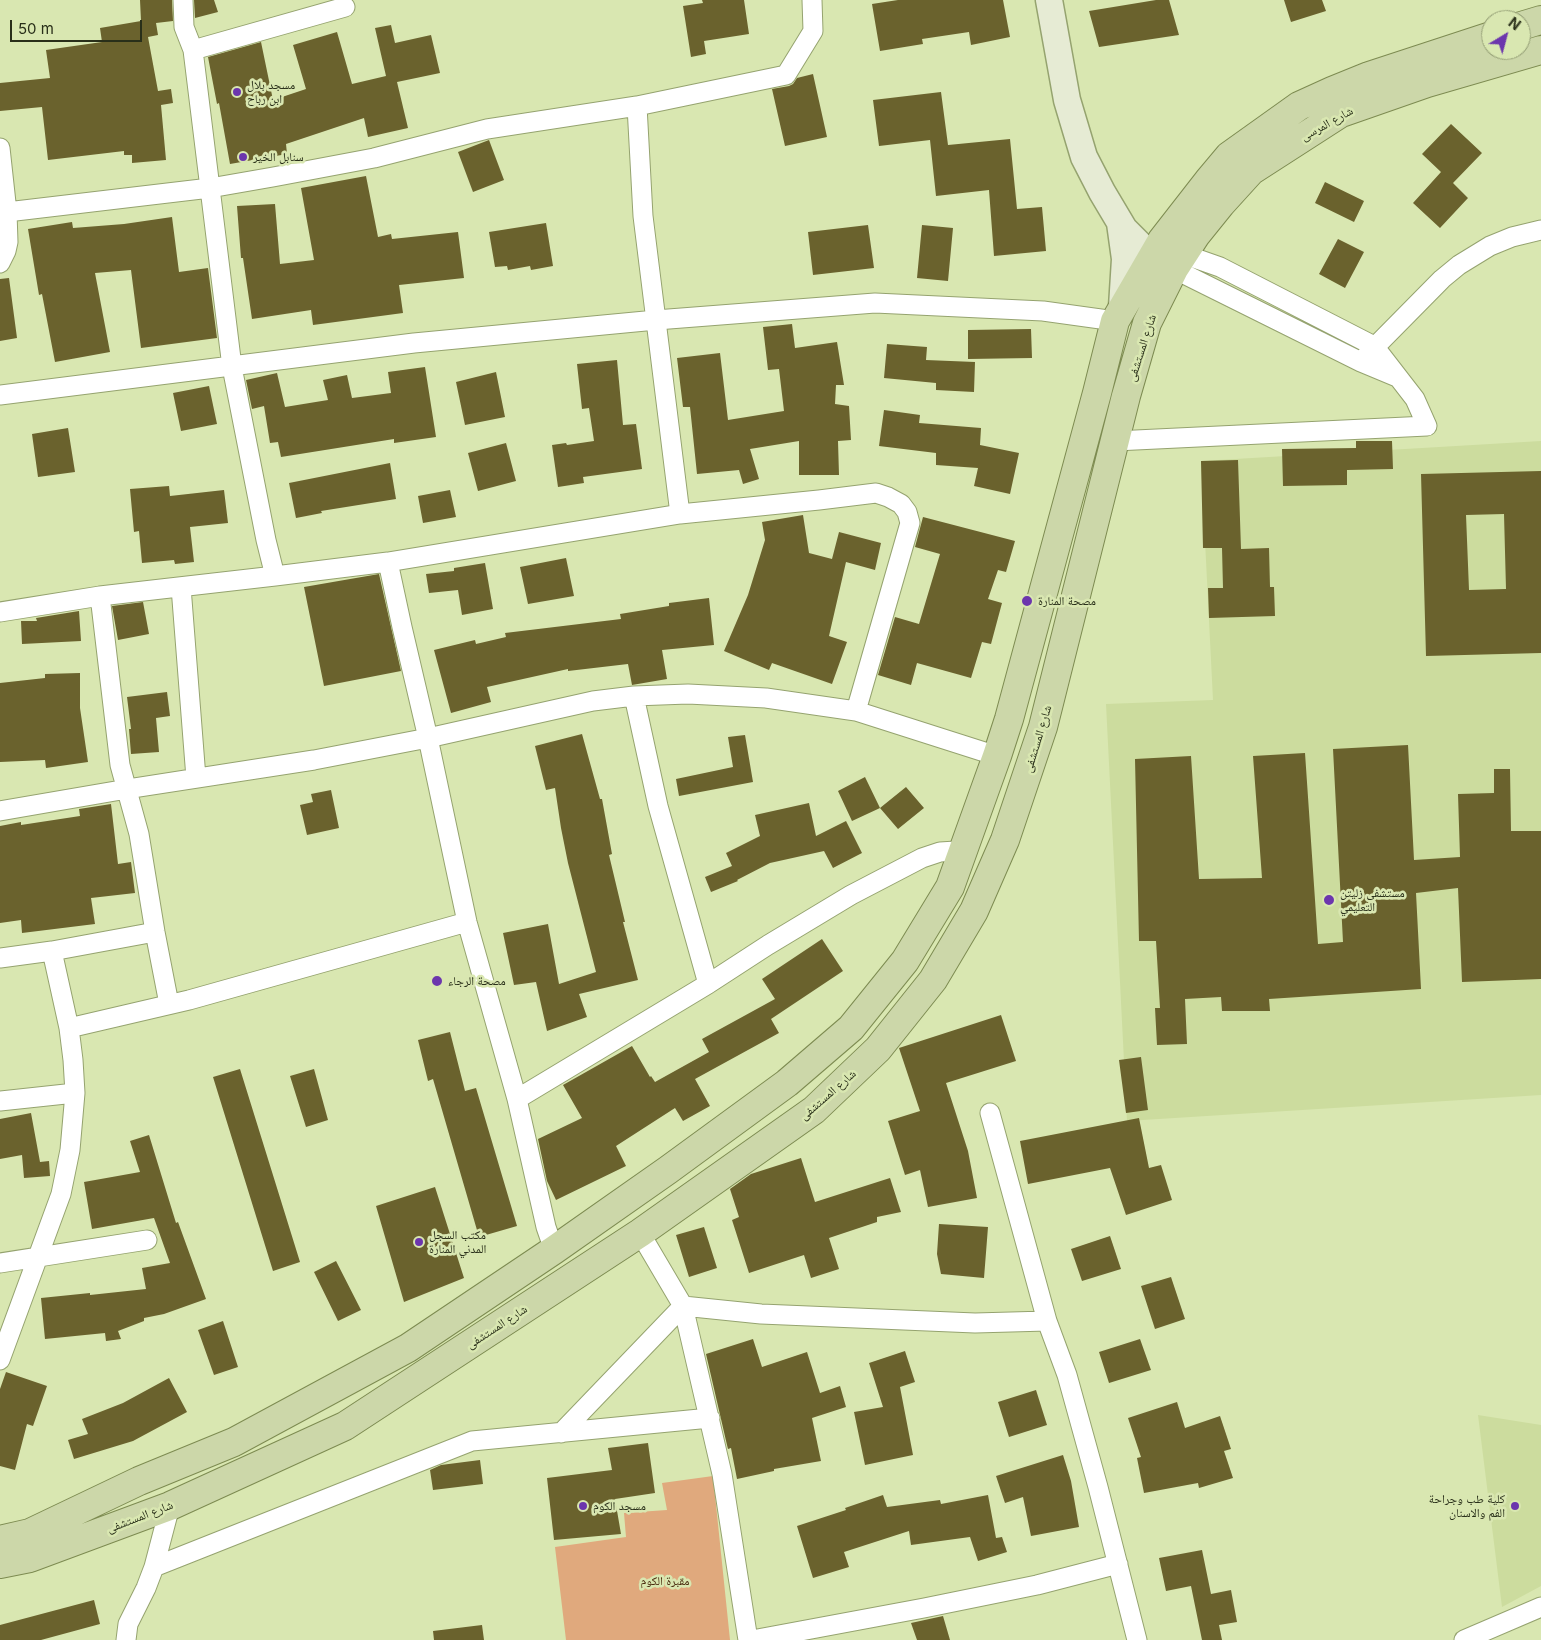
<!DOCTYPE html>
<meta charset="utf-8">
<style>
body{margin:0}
#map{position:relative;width:1541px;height:1640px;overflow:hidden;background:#d9e7b1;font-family:Inter,sans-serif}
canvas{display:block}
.north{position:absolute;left:1481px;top:10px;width:50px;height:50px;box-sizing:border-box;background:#d9e7b1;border:1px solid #939d74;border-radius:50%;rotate:37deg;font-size:14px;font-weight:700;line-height:20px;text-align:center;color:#292f19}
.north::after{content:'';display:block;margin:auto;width:18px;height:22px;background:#6c36ad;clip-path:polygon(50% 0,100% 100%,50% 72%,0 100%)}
.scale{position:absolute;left:10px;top:20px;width:132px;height:22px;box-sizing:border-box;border:2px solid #292f19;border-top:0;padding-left:6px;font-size:15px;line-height:18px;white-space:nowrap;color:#292f19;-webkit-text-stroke:4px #d9e7b1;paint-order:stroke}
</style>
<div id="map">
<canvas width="1541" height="1640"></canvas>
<div class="north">N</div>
<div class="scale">50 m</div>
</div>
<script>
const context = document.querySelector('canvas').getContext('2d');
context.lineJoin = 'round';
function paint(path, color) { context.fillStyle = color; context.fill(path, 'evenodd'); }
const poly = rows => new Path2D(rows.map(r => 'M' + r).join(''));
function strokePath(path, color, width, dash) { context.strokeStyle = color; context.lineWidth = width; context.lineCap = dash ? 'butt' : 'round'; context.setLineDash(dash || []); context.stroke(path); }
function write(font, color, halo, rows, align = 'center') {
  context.font = font + ' Inter,"Noto Naskh Arabic",sans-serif'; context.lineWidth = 5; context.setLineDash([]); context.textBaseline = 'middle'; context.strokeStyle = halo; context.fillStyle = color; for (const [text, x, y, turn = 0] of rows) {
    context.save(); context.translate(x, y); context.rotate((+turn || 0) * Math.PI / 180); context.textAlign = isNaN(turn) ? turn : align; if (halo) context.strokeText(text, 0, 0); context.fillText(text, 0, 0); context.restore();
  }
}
paint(poly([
 [1541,441,1541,1095,1127,1121,1106,704,1213,700,1201,461],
 [1478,1415,1541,1425,1541,1586,1502,1607]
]), '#ccdc9e');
paint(poly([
 [713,1476,730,1640,566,1640,555,1547,626,1537,624,1513,667,1510,662,1483]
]), '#e0a97d');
paint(poly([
 [140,0,172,0,173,21,156,23,158,35,148,37,158,91,171,89,173,103,161,105,166,160,132,163,132,155,124,155,124,151,48,160,42,107,0,111,0,83,50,78,46,50,102,42,100,28,141,21],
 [194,0,214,0,218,12,195,18],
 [702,0,744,0,749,34,704,41,706,54,691,57,683,6,703,3],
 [898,0,1003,0,1010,37,971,45,969,32,922,39,923,44,880,51,872,4],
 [1156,0,1169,0,1179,35,1099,47,1089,11],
 [1284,0,1322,0,1326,11,1291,22],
 [391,25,395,43,431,35,440,73,397,82,408,128,368,137,364,118,286,144,287,154,230,164,219,103,217,104,208,57,261,42,273,100,306,89,293,45,337,32,352,84,386,76,375,28],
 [813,74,827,137,785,146,772,89,789,86,793,84,797,78],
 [941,92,948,145,1010,139,1017,209,1042,207,1046,251,994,256,989,190,936,196,930,140,879,146,873,100],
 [1451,124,1482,153,1453,183,1468,198,1440,228,1413,203,1441,172,1422,154],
 [489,140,504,180,473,192,458,152],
 [366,176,378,237,391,234,392,239,458,232,464,278,399,285,403,313,313,325,311,310,252,319,243,258,241,258,237,206,275,204,280,264,314,260,301,188],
 [1325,182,1364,201,1354,222,1315,203],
 [172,217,179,272,208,268,217,338,141,348,131,270,95,273,110,352,55,362,42,294,39,295,28,229,72,222,73,228,124,224],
 [546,223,553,266,531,270,530,266,508,270,507,266,495,267,489,232],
 [868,225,874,268,813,275,808,232],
 [922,225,953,228,948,281,917,278],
 [1338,239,1364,252,1345,288,1319,274],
 [9,278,17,338,0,341,0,279],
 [792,324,795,348,837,342,844,385,836,385,835,404,849,406,851,440,838,441,839,475,799,475,799,441,750,449,759,479,743,484,739,470,697,474,690,407,683,407,677,358,720,353,728,420,784,411,779,369,768,370,763,327],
 [1031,329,1032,358,968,359,968,330],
 [887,344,927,347,926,360,975,362,974,392,936,390,936,383,884,378],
 [617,360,623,425,636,424,642,469,583,477,584,483,558,487,552,445,566,443,567,445,594,441,589,408,582,409,577,364],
 [425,367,436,437,394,443,394,439,281,457,278,442,270,443,264,406,252,409,246,380,277,373,285,407,328,400,323,380,347,375,352,398,391,393,388,372],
 [496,372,505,417,465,425,456,382],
 [209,386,217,424,181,431,173,393],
 [884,410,920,415,919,423,981,428,980,445,1019,453,1010,494,974,486,978,468,936,465,936,453,879,446],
 [68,428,75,472,38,477,32,434],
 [1356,441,1392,441,1393,469,1347,470,1347,485,1283,486,1282,449,1356,448],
 [506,443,516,481,478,491,468,453],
 [1238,460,1241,549,1269,548,1270,587,1274,587,1275,616,1209,618,1208,588,1223,588,1222,548,1203,548,1201,461],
 [390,463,396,499,321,511,322,513,296,518,289,483],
 [1541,471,1541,653,1426,656,1421,474],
 [1504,514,1506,589,1469,590,1466,515],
 [169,486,170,496,224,490,228,523,190,527,194,562,175,564,174,560,142,563,139,531,134,532,130,489],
 [450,490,456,517,423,523,418,496],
 [803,515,809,553,832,559,839,532,881,543,875,570,846,562,829,636,847,642,832,684,772,663,769,670,724,651,748,595,765,540,762,522],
 [923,517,1015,541,1006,572,998,570,988,599,1002,603,991,644,982,642,971,678,917,663,911,685,878,675,895,617,919,624,940,554,915,547],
 [566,558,574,596,528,604,520,567],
 [485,563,493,609,462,615,458,590,429,593,426,574,454,571,454,568],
 [379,574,401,671,324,686,304,587],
 [709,598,714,645,662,650,667,679,632,685,628,664,568,671,568,669,487,687,491,702,451,713,434,650,475,640,476,644,506,637,505,633,621,619,620,614,669,606,669,603],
 [143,602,149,634,118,640,112,606],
 [79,611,81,641,22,644,21,621,37,621,36,618],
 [80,673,80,708,88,762,46,768,45,760,0,762,0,683,45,678,45,674],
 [167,692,170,716,156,718,159,752,131,754,129,729,131,729,127,697],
 [582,734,600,799,602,799,612,854,609,855,625,922,623,922,638,980,579,994,587,1017,547,1031,536,982,514,985,503,933,548,924,559,984,596,972,568,863,561,828,555,788,546,790,535,746],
 [745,735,753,782,679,796,676,779,733,767,728,737],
 [1408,745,1414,860,1460,857,1458,794,1494,793,1494,769,1510,769,1511,831,1541,831,1541,979,1462,982,1458,888,1416,893,1421,989,1269,999,1270,1011,1222,1011,1221,997,1185,999,1187,1044,1157,1045,1155,1008,1160,1008,1156,941,1139,941,1135,759,1191,756,1199,879,1262,878,1253,756,1305,753,1318,944,1343,942,1333,749],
 [865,777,880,808,852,821,838,791],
 [906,787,924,808,898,829,880,808],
 [331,790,339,828,307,835,300,805,313,802,311,794],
 [809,803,816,836,846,821,862,853,833,868,824,851,770,863,737,880,738,881,711,892,705,877,732,866,726,853,760,836,755,815],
 [111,804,118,864,131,862,135,893,91,898,95,924,22,933,21,920,0,923,0,826,21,822,21,825,80,816,79,809],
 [822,939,843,971,771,1019,779,1033,695,1079,710,1106,683,1121,675,1108,616,1146,626,1166,556,1200,547,1181,538,1139,582,1118,563,1085,632,1046,650,1077,651,1076,655,1082,709,1052,702,1039,775,999,762,979],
 [1001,1015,1016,1061,946,1083,968,1151,977,1198,928,1207,920,1170,905,1175,888,1121,920,1111,899,1048],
 [450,1032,465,1091,476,1088,517,1226,479,1237,433,1079,428,1081,418,1040],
 [1141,1057,1148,1110,1126,1113,1119,1060],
 [240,1069,300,1262,273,1271,213,1077],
 [314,1069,328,1120,306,1127,290,1076],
 [31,1113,40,1162,49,1161,50,1176,24,1178,22,1155,0,1159,0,1119],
 [1139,1118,1149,1168,1161,1165,1172,1200,1126,1215,1110,1168,1028,1184,1020,1141],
 [149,1135,176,1223,178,1222,206,1299,164,1314,144,1318,144,1321,118,1331,121,1339,106,1341,105,1333,45,1339,41,1298,90,1293,90,1295,146,1289,142,1268,170,1263,154,1218,92,1229,84,1182,140,1172,130,1141],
 [801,1158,815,1202,890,1178,901,1212,877,1217,877,1222,829,1238,839,1269,811,1278,804,1255,749,1273,732,1220,739,1217,730,1189,751,1174],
 [435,1187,464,1278,404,1302,376,1206],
 [939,1224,988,1227,984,1278,941,1274,937,1254],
 [704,1227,717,1268,689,1277,676,1235],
 [1110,1236,1121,1269,1082,1281,1071,1249],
 [336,1261,361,1310,338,1321,314,1272],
 [1171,1277,1185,1319,1155,1329,1141,1286],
 [223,1321,238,1367,214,1375,198,1330],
 [753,1339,762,1367,807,1352,820,1393,840,1386,846,1407,812,1418,821,1461,774,1469,774,1471,737,1479,731,1448,728,1449,727,1445,706,1354],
 [1140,1339,1151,1370,1109,1383,1099,1352],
 [905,1351,915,1382,900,1387,913,1455,865,1465,854,1412,883,1407,869,1363],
 [6,1372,47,1386,33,1426,27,1424,15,1470,0,1466,0,1389],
 [169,1378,187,1412,133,1441,74,1459,68,1440,88,1434,82,1419,123,1403],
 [1036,1390,1047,1425,1009,1437,998,1402],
 [1177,1402,1185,1428,1220,1416,1231,1449,1224,1451,1233,1478,1199,1488,1198,1483,1144,1493,1137,1458,1141,1457,1128,1418],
 [648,1443,655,1493,615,1499,621,1534,554,1540,547,1478,612,1470,608,1448],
 [1063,1455,1071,1481,1079,1527,1031,1536,1023,1497,1005,1503,996,1476],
 [480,1460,483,1484,433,1490,430,1470,441,1465],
 [883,1495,887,1507,940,1500,941,1504,988,1495,996,1538,1002,1537,1007,1552,978,1561,970,1537,911,1545,909,1531,844,1552,849,1567,813,1578,797,1526,846,1510,845,1508],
 [1202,1550,1211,1594,1231,1590,1237,1622,1219,1625,1222,1640,1202,1640,1191,1586,1166,1591,1159,1558],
 [94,1600,100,1624,41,1640,0,1640,0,1625],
 [943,1616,950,1640,917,1640,911,1623],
 [482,1625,484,1640,434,1640,433,1631]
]), '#6a622d');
const street = poly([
 [183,0,184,27,193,50,232,367,266,540,275,576],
 [193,50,345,7],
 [637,106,643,216,680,514],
 [0,148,7,212,8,242,6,251,0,263],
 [7,212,210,188,273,177,374,158,487,129,637,106,786,75,813,31,812,0],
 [1174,269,1361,362,1397,377],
 [1367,355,1442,279,1459,265,1490,246,1512,237,1541,230],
 [0,395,414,343,656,320,875,303,1043,311,1115,321],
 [1115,441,1427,426,1415,399,1374,346,1220,267,1183,254],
 [388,562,402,627,428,738,467,922,517,1099,546,1227,554,1250],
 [181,587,196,778],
 [100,596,120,765,139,834,155,932,169,1004],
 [0,612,100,596,275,576,388,562,680,514,819,500,876,493,888,497,901,504,907,512,910,523,856,711],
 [634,696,658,806,708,984],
 [0,811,127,789,314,760,428,738,593,701,634,696,688,694,766,698,856,711,997,756],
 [0,958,52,951,155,932],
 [69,1028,189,1000,467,922],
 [517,1099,708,984,768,945,851,895,922,858,940,852,956,851,965,848],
 [0,1101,75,1093],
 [990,1113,1047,1321,1067,1375,1098,1487,1137,1640],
 [640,1233,683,1306,722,1474,748,1640],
 [0,1263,147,1240],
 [0,1360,61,1194,70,1150,75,1093,73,1060,69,1028,52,951],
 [561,1433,683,1306,761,1314,975,1323,1047,1321],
 [154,1567,472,1441,710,1418],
 [126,1640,128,1624,146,1588,154,1567,170,1506],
 [752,1640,924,1608,1037,1585,1118,1564],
 [1464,1640,1541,1607]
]);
const secondary = poly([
 [1049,0,1067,100,1084,157,1102,192,1124,229,1152,257,1171,267],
 [1120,223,1125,259,1122,307]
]);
const primary = poly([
 [1521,26,1541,20],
 [0,1540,30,1533,139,1481,234,1442,408,1348,554,1250,668,1170,787,1083,851,1028,905,961,950,887,997,756,1009,719,1097,393,1115,321,1162,240,1208,181,1229,156,1299,106,1332,91,1369,76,1491,36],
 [0,1564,30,1558,170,1506,345,1426,640,1233,814,1110,878,1049,933,980,974,911,1005,840,1043,727,1126,396,1147,323,1174,269,1196,235,1221,204,1251,171,1341,113,1427,83,1541,50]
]);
strokePath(street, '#95a36f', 21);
strokePath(secondary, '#95a36f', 29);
strokePath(primary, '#7d8b51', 30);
strokePath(street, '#fff', 19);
strokePath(secondary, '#e6ebd4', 26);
strokePath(primary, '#ccd7a9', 28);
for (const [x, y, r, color] of [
 [237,92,5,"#6c36ad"],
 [243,157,5,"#6c36ad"],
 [1027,601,6,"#6c36ad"],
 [1329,900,6,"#6c36ad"],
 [437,981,6,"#6c36ad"],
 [419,1242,5,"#6c36ad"],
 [583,1506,5,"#6c36ad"],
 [1515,1506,5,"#6c36ad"]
]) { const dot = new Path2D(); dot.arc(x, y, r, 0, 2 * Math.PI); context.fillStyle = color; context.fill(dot); strokePath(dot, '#d9e7b1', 2); }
write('12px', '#292f19', '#d9e7b1', [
 ["مسجد بلال",247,85],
 ["ابن رباح",247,99],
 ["سنابل الخير",253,157],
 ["مصحة المنارة",1038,601],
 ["مستشفى زليتن",1340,893],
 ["التعليمي",1340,907],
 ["مصحة الرجاء",448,981],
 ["مكتب السجل",429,1235],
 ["المدني المنارة",429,1249],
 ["كلية طب وجراحة",1505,1499,"right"],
 ["الفم والاسنان",1505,1513,"right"],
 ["مسجد الكوم",593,1506]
], 'left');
write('12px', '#292f19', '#d9e7b1', [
 ["شارع المرسى",1327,124,-29],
 ["شارع المستشفى",1142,348,-72],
 ["شارع المستشفى",1038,739,-73],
 ["شارع المستشفى",828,1095,-41],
 ["شارع المستشفى",497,1327,-33],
 ["شارع المستشفى",140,1517,-21]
]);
write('12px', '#4b2c10', '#d9e7b1', [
 ["مقبرة الكوم",665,1581]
]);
</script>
